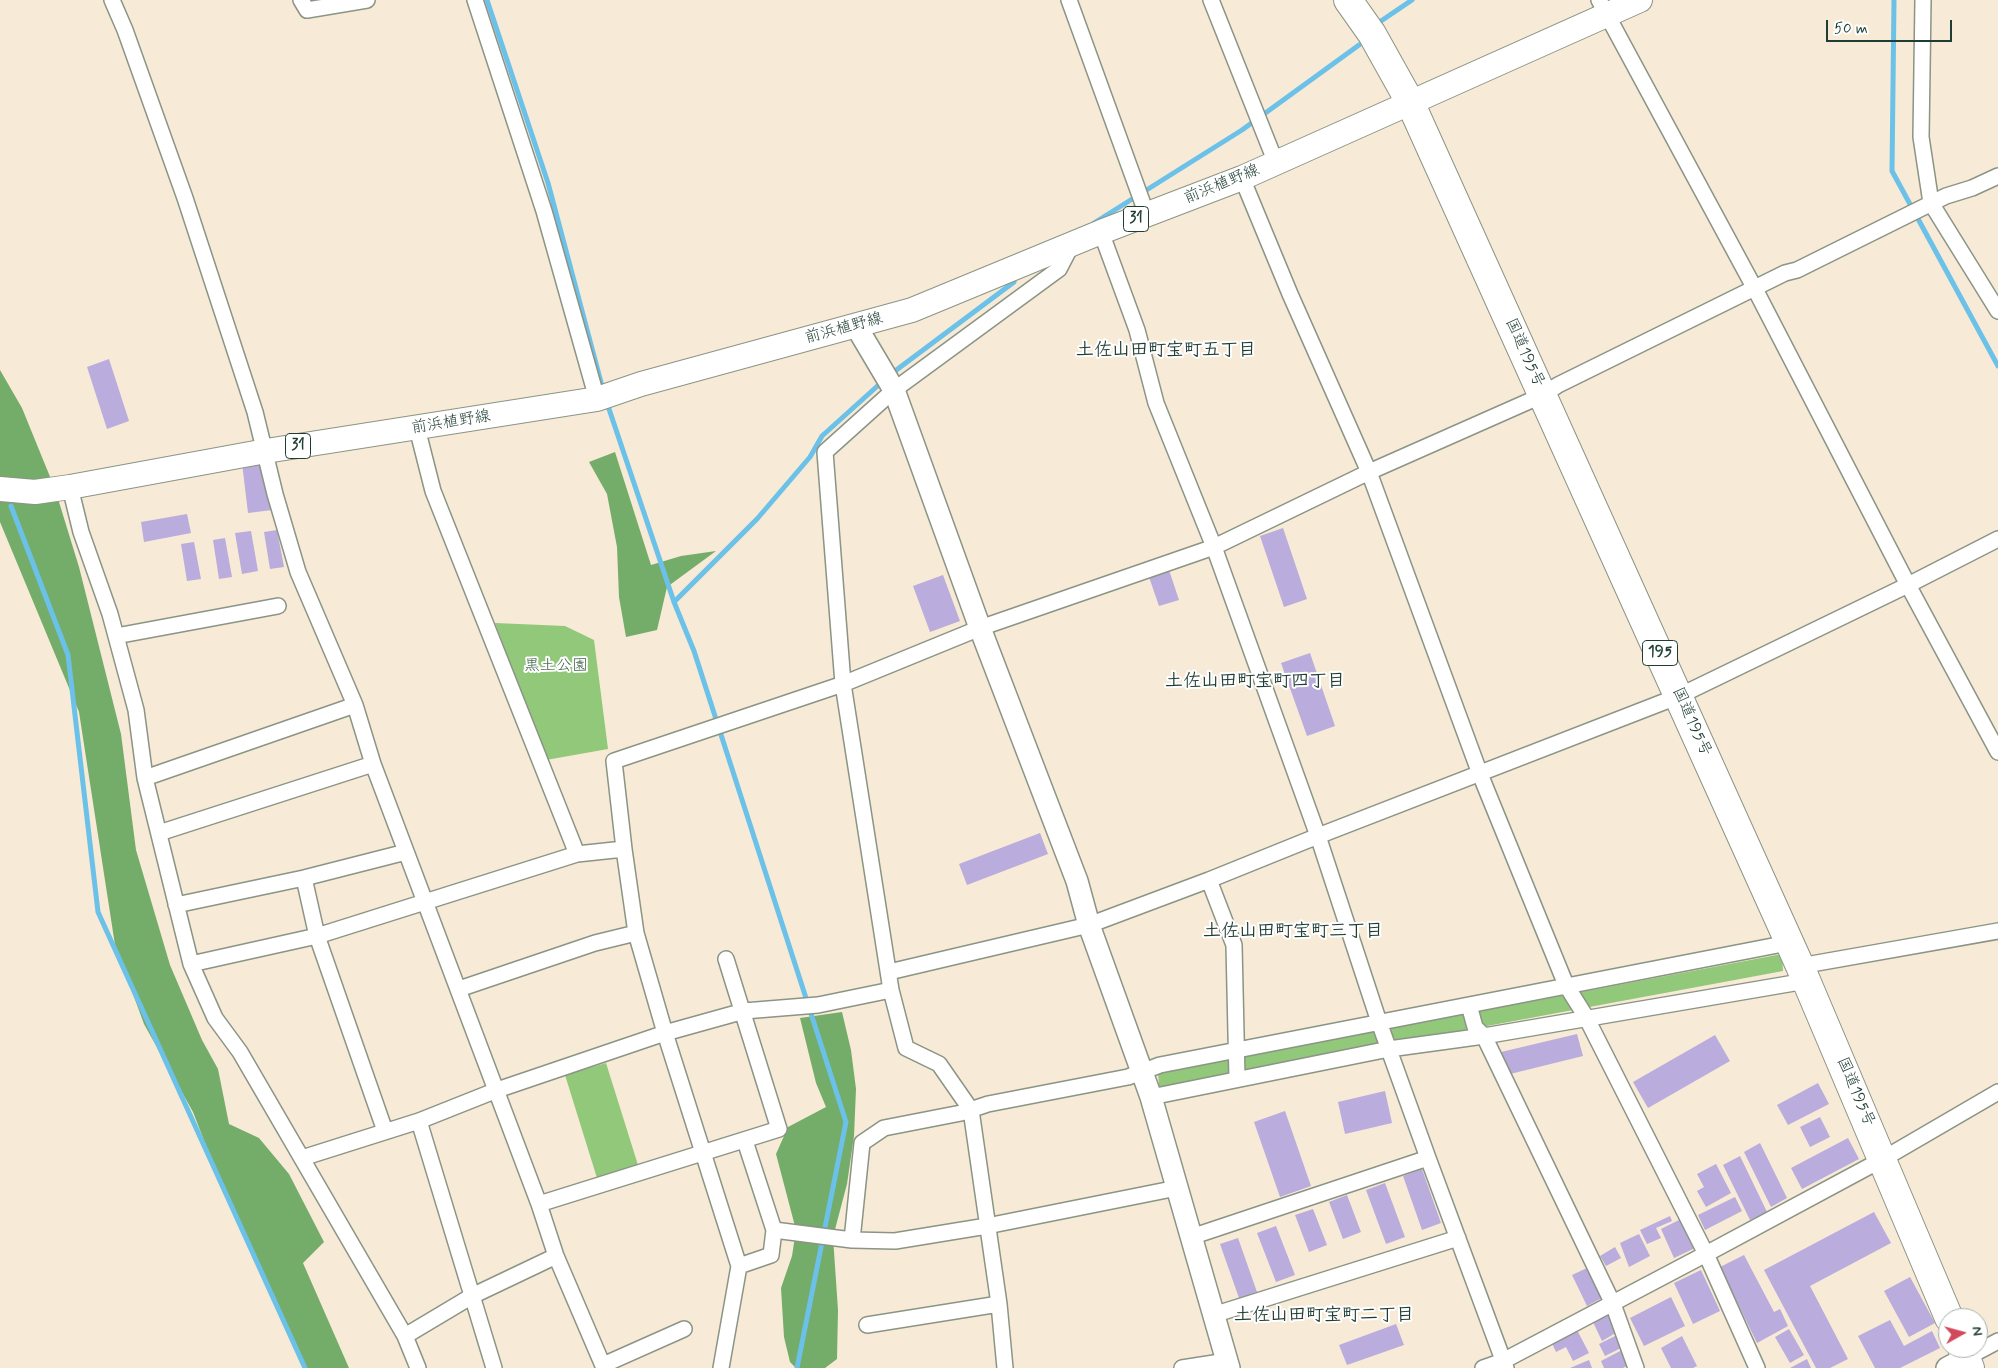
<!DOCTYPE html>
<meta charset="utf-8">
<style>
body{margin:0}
#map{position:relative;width:1998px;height:1368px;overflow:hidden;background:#f7ead6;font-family:Mynerve,sans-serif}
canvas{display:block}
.north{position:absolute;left:1938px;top:1308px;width:50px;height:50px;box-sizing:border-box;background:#fff;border:1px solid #a5b1ae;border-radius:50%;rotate:83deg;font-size:14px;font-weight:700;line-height:20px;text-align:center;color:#1f3d34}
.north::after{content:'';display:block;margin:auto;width:18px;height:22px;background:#d1495b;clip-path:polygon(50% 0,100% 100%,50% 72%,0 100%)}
.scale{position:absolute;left:1826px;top:20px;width:126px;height:22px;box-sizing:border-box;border:2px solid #1f3d34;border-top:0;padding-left:6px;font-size:15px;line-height:18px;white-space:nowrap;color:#1f3d34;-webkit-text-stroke:4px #fff;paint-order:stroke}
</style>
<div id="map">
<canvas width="1998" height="1368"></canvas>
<div class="north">N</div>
<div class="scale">50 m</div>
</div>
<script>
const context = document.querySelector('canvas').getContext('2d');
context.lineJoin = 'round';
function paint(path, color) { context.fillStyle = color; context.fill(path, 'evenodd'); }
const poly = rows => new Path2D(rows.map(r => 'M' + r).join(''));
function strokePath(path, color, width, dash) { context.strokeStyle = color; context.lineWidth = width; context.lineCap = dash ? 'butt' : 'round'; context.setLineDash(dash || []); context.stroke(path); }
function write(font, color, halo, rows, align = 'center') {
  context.font = font + ' Mynerve,"Klee One",sans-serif'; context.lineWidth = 4; context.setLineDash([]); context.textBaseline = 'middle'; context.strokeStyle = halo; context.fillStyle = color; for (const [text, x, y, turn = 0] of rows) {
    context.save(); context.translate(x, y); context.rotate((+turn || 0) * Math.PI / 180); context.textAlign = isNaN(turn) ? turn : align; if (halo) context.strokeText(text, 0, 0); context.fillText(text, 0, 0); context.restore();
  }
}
paint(poly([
 [495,623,565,626,594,640,608,749,546,760],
 [1782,954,1783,971,1159,1087,1158,1072],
 [606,1063,638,1165,597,1178,565,1075]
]), '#91c87a');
paint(poly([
 [0,370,22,408,55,489,79,567,121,734,136,850,170,965,202,1040,218,1069,229,1124,259,1138,289,1174,324,1242,303,1263,349,1368,305,1368,219,1179,193,1112,144,1024,115,945,79,712,0,522],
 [615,452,651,565,681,556,716,551,667,587,657,630,626,637,619,597,617,547,607,494,589,462],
 [842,1012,851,1050,856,1089,854,1136,847,1184,833,1237,838,1310,837,1359,825,1368,796,1368,790,1362,784,1337,781,1288,792,1256,796,1230,776,1154,788,1127,826,1107,816,1083,800,1018]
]), '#74ac6a');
strokePath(poly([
 [487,0,548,183,603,390],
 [1894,0,1892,171,1998,366],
 [1381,21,1412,0],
 [1094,223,1242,130,1359,45],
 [891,374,1014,282],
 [607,403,674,602,694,651,846,1122,797,1368],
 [11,506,68,655,98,912,305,1368],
 [674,602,757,519,810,457,822,436,883,381]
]), '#6bc1e8', 5);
paint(poly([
 [109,359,129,421,107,429,87,367],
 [267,460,272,510,248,513,242,463],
 [187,514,191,533,144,542,141,522],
 [1283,528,1307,599,1284,607,1260,536],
 [277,530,284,567,270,569,264,532],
 [251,531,258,571,242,574,235,533],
 [225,538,232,577,219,579,213,540],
 [194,542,201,579,187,581,181,544],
 [1169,570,1179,600,1159,606,1149,577],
 [943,575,960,621,930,632,913,586],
 [1310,653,1335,726,1307,736,1281,663],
 [1040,833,1048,854,967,885,959,864],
 [1577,1034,1583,1056,1502,1076,1497,1053],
 [1715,1035,1730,1061,1648,1108,1633,1082],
 [1818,1083,1829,1104,1788,1125,1777,1105],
 [1385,1091,1392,1123,1345,1134,1338,1102],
 [1285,1111,1311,1186,1280,1197,1254,1122],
 [1820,1117,1830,1137,1810,1147,1800,1127],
 [1848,1138,1859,1159,1802,1189,1791,1168],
 [1760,1143,1787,1198,1771,1207,1744,1152],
 [1740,1156,1767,1212,1750,1220,1723,1165],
 [1716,1164,1731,1193,1706,1207,1697,1191,1704,1187,1697,1174],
 [1422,1169,1441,1223,1422,1230,1403,1176],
 [1385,1183,1405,1237,1386,1244,1366,1190],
 [1347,1195,1361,1232,1343,1239,1329,1202],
 [1735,1197,1742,1211,1705,1230,1698,1215],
 [1313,1209,1327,1245,1309,1252,1295,1215],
 [1874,1212,1891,1243,1810,1286,1848,1359,1830,1368,1816,1368,1764,1270],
 [1670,1216,1672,1221,1656,1228,1661,1238,1647,1244,1640,1230],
 [1681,1219,1695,1248,1674,1258,1661,1229],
 [1276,1226,1295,1275,1276,1282,1257,1233],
 [1639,1234,1650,1256,1629,1267,1620,1243],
 [1238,1238,1257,1292,1239,1298,1220,1244],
 [1615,1247,1621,1258,1606,1266,1600,1256],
 [1744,1255,1774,1312,1780,1309,1788,1326,1757,1343,1720,1267],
 [1587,1268,1602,1298,1587,1306,1572,1275],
 [1701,1270,1720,1311,1693,1324,1674,1283],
 [1910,1277,1935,1323,1909,1337,1884,1291],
 [1671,1297,1685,1326,1644,1346,1630,1318],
 [1609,1311,1619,1331,1602,1341,1592,1320],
 [1890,1320,1904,1346,1932,1331,1940,1348,1900,1368,1875,1368,1858,1336],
 [1396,1324,1404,1345,1347,1365,1339,1345],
 [1576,1328,1589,1353,1573,1361,1566,1347,1556,1352,1551,1341],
 [1789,1329,1804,1355,1790,1363,1775,1337],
 [1617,1335,1623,1347,1605,1356,1599,1344],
 [1682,1336,1697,1366,1693,1368,1671,1368,1661,1348],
 [1624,1349,1631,1364,1623,1368,1604,1368,1601,1361],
 [1807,1359,1811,1368,1790,1368],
 [1589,1360,1592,1368,1570,1368]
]), '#baacdc');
const street = poly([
 [112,0,125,30,185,198,255,412,275,494,298,572,355,705,373,764,539,1204,556,1256,604,1368],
 [301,0,307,10,367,0],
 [475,0,544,211,597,399],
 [1069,0,1147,215],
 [1211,0,1276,163],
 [1599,0,1755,289,1908,585,1998,752],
 [1923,0,1921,137,1931,203,1998,311],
 [1242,178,1290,294,1369,472,1480,774,1566,985,1586,1017,1706,1254,1757,1368],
 [1101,232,1137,330,1156,403,1214,547,1318,836,1379,1022,1428,1158,1506,1368],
 [417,428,433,491,577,854],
 [70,487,81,532,110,614,136,710,145,778,191,964,215,1018,240,1052,405,1336,472,1296,556,1256],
 [116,636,278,606],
 [145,778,355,705],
 [159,833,373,764],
 [624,849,614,761,843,684,980,628,1214,547,1369,472,1543,395,1558,385,1785,273,1797,270,1946,196,1972,188,1998,176],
 [304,878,317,936,385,1131],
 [1209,880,1234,945,1237,1078],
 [176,905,304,878,406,852],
 [191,964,317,936,577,854,624,849,636,933,665,1033,739,1266,721,1368],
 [1800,966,1998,931],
 [889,972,1089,925,1209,880,1318,836,1679,696,1908,585,1998,539],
 [459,989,595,943,636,933],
 [1469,1005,1475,1027,1484,1036,1613,1304,1636,1368],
 [1151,1097,1389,1049,1484,1036,1806,981],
 [419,1121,494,1368],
 [302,1158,419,1121,497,1090,665,1033,744,1011,818,1005,891,990],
 [539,1204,779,1129,726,959],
 [774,1230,852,1240,895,1241,987,1226,1177,1188],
 [1191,1237,1428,1158],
 [852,1240,862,1143,884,1128,961,1113,988,1104,1128,1077,1160,1065,1788,943],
 [739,1266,771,1255,774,1230,745,1141],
 [1213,1315,1458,1238],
 [867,1325,999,1304],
 [405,1336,418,1368],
 [1966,1358,1998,1341],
 [603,1365,684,1329],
 [1005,1368,999,1304,971,1110,939,1064,906,1048,891,990,843,684,825,452,894,390,1059,269,1072,244],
 [1182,1368,1227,1361],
 [1483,1368,1503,1361,1706,1254,1883,1159,1998,1092]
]);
const secondary = poly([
 [856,326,894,390,980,628,1077,881,1089,925,1151,1097,1229,1368],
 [1947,1368,1966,1358]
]);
const primary = poly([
 [0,489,35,492,70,487,266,451,597,399,641,384,912,310,1101,232,1242,178,1640,0]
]);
const highway = poly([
 [1348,0,1372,34,1410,102,1800,966,1949,1318],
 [1962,1348,1970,1368]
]);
strokePath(street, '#8b9485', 18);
strokePath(secondary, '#8b9485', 24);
strokePath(primary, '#8b9485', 26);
strokePath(highway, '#8b9485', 30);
strokePath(street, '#fff', 15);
strokePath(secondary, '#fff', 21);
strokePath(primary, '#fff', 24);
strokePath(highway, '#fff', 28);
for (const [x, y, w] of [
 [1136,219,25],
 [298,446,25],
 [1660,653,35]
]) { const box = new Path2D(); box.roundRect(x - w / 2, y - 12.5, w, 25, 4); context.fillStyle = '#fff'; context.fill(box); strokePath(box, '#1f3d34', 1); }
write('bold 15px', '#1f3d34', null, [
 ["31",1136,219],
 ["31",298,446],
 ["195",1660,653]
]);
write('16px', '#1f3d34', '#fff', [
 ["前浜植野線",1222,185,-22],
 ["前浜植野線",844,329,-15],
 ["国道195号",1524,353,66],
 ["前浜植野線",451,423,-9],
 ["国道195号",1691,722,66],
 ["国道195号",1855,1092,67]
]);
write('16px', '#3c6046', '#fff', [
 ["黒土公園",556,667]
]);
write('bold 18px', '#1f3d34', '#fff', [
 ["土佐山田町宝町五丁目",1166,351],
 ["土佐山田町宝町四丁目",1255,682],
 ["土佐山田町宝町三丁目",1293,932],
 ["土佐山田町宝町二丁目",1324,1316]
]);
</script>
